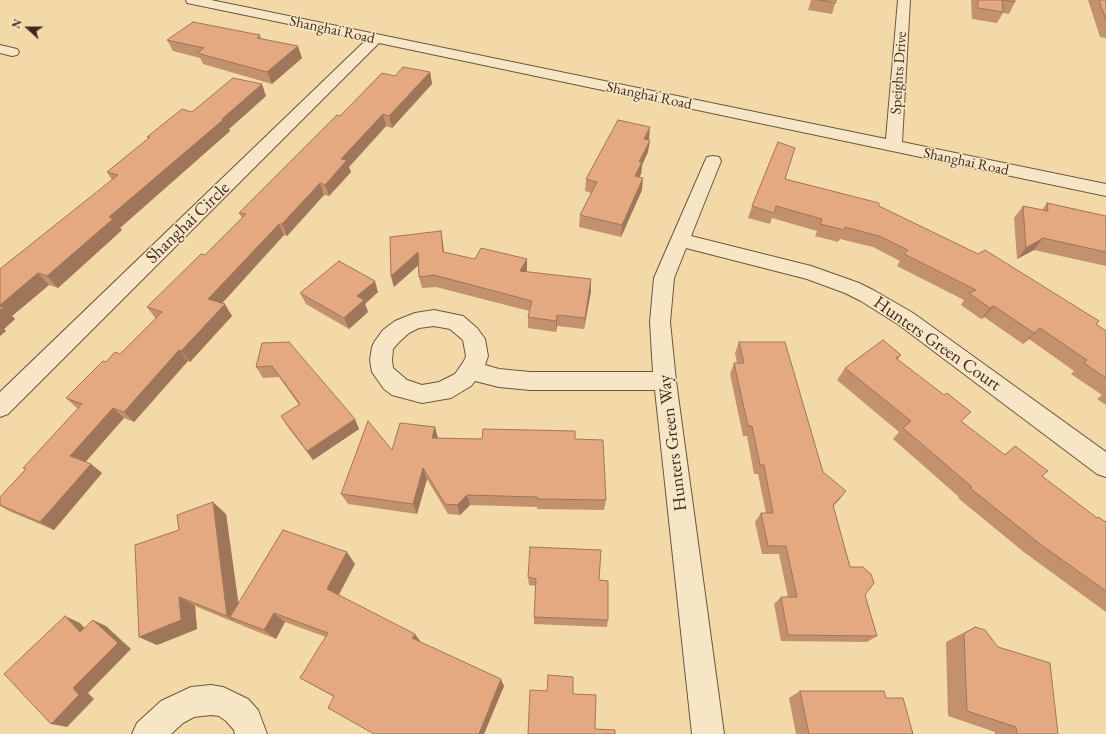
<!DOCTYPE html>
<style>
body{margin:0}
#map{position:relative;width:1106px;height:734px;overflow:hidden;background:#f3d9a8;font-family:"EB Garamond",serif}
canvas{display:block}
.north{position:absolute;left:8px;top:8px;width:40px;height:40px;-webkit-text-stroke:3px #f7e6c6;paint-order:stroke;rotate:291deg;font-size:11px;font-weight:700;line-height:16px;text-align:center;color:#3e2a1d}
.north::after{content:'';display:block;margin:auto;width:14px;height:18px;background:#3e2a1d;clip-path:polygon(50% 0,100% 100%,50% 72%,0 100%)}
</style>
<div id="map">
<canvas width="1106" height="734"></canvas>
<div class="north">N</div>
</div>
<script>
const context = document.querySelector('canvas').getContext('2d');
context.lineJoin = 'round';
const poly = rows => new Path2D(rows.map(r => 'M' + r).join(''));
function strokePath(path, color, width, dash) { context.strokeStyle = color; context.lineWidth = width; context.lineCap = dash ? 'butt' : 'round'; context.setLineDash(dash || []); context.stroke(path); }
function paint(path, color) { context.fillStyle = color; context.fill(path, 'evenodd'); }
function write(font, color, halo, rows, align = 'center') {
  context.font = font + ' "EB Garamond",serif'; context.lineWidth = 3; context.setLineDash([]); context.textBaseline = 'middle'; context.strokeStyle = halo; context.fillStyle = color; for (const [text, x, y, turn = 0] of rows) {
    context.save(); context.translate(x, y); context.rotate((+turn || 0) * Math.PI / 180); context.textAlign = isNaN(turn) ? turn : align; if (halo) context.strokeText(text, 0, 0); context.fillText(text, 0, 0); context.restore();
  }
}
const minor = poly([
 [186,0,211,0,886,139,898,0,910,0,902,142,1106,184,1106,196,379,43,8,414,0,417,0,392,366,40,192,4,187,3,186,0],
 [0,45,17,49,19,52,17,55,12,56,0,53,0,45],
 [713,156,719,157,721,161,691,236,811,266,859,283,875,291,913,313,1106,452,1106,477,1097,474,899,325,861,301,845,293,807,279,686,248,674,278,670,322,676,381,724,734,692,734,655,390,530,390,499,387,475,381,471,386,451,398,422,403,392,395,384,389,372,372,370,360,372,347,375,341,383,330,395,321,415,313,434,310,463,316,477,328,485,339,488,356,485,365,499,369,530,372,653,372,650,322,654,278,705,161,707,157,713,156],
 [434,326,450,329,463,340,466,356,464,361,455,374,439,382,422,385,407,380,393,368,392,360,393,349,399,342,409,333,419,328,434,326],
 [211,685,223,687,248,699,258,710,267,734,235,734,234,730,226,721,219,716,211,715,194,717,183,723,171,734,132,734,137,723,161,701,191,687,211,685]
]);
strokePath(minor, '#6b5640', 2);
paint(minor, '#f7e6c6');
paint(poly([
 [811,0,836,0,832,14,808,10],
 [971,0,1015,0,1015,2,1009,14,1003,13,997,23,972,19],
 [1088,0,1106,0,1106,38,1100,37],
 [260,35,261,38,302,58,272,84,203,64,200,58,173,51,167,40],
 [430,72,432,84,392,128,386,126,349,167,351,172,329,196,324,195,287,236,284,235,222,303,232,316,190,362,188,361,134,422,124,418,85,462,91,464,102,473,54,530,9,511,0,506,0,497,25,470,23,468,78,409,66,398,106,362,120,354,156,319,147,307,205,255,242,218,239,213,340,116,395,76],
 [266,96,229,129,230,131,120,228,122,230,58,288,49,285,12,316,15,319,4,329,6,331,0,336,0,269,112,180,107,172,149,139,147,137,192,112],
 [649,139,648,152,642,165,641,174,639,177,642,190,621,237,579,227,580,215,591,193,585,191,586,179],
 [785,179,879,206,1096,324,1106,331,1106,405,1097,399,1102,395,1071,374,1074,371,1029,339,1023,344,984,317,981,319,961,305,964,300,897,266,900,261,873,247,840,239,838,242,815,236,817,231,772,218,770,224,748,218,752,206],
 [1047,203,1106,216,1106,266,1034,250,1017,259,1014,218,1023,206,1042,210],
 [441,231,444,252,475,259,527,259,527,271,526,272,591,279,591,291,584,329,557,326,556,332,528,328,528,317,529,311,436,287,422,288,419,277,418,265,394,287,391,276],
 [378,292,365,304,368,312,349,329,306,304,300,293],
 [739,342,823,472,839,500,833,506,850,567,865,595,877,636,867,642,781,641,774,604,781,597,788,597,779,554,762,554,755,522,761,513,766,513,758,474,754,474,747,436,743,436,730,374,734,363,737,363,735,353],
 [262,343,359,429,313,460,287,426,281,416,299,405,279,377,263,378,256,367],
 [901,355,897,360,962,422,1004,455,1015,446,1042,476,1096,518,1098,517,1106,522,1106,612,1025,553,958,498,959,497,893,439,899,432,837,380,845,368],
 [435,427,438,438,482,439,575,439,606,500,604,510,537,509,537,507,470,505,460,515,448,514,427,479,417,514,348,504,341,494,392,450],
 [226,514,238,603,355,564,339,595,420,642,504,686,484,734,374,734,334,697,300,678,326,637,285,622,276,639,243,626,241,624,241,625,195,606,197,629,157,645,139,637],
 [528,577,599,580,608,620,607,627,534,624,534,617,536,586,529,585],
 [975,627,1058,734,995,734,995,732,948,716,946,642,957,636],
 [800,691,886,698,913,734,796,734,789,698]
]), '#c4916f');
paint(poly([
 [298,46,302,58,272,84,267,72],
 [430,72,432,84,392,128,389,116],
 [262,84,266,96,229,129,230,131,120,228,122,230,58,288,47,276,109,217],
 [383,114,386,126,349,167,351,172,329,196,325,185,341,159],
 [650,127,649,139,643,151,644,139],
 [650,140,648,152,642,165,641,174,634,188,635,176,639,162],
 [643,178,642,190,621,237,622,225],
 [320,183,324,195,287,236,282,224],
 [279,224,284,235,216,310,208,299],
 [441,231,443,243,445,264,443,252],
 [1043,238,1034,250,1017,259,1026,248],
 [418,252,420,264,394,287,391,276],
 [527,259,527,271,521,283,520,271],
 [38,273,49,285,12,316,15,319,4,329,6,331,0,336,0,305],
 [591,279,591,291,584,329,585,318],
 [375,281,378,292,365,304,368,312,349,329,344,318,357,296],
 [225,304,232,316,190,362,181,351],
 [994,306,984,317,981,319,990,308],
 [557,315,557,326,556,332,556,321],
 [1040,328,1029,339,1023,344,1034,333],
 [179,350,188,361,134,422,124,412],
 [113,408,124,418,82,466,70,456],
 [355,419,359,429,313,460,307,451],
 [435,427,438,439,432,438],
 [91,464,102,473,54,530,40,522],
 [423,468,427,479,417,514,413,504],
 [846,491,839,500,825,513,833,505],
 [467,495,470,505,460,515,457,505],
 [213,502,226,514,241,621,230,617,241,625,227,616],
 [347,552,355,564,336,599,327,589],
 [179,597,195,606,197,629,157,645,139,637],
 [274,613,285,622,276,639,264,630],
 [65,616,80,623,94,638,80,632],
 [93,620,106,626,131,649,88,693,94,699,67,727,51,724,73,688],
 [415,634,421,642,412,638],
 [501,679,504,686,484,734,479,734]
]), '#a0765a');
const building = poly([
 [819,0,836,0,836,3,819,0],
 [978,0,1015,0,1015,2,1002,0,1003,12,978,8,978,0],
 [1099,0,1106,0,1106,20,1099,0],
 [193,22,260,35,257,38,298,46,267,72,197,53,204,48,167,40,193,22],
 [403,67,430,72,389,116,383,114,341,159,347,160,325,185,320,183,282,224,279,224,208,299,225,304,181,351,179,350,124,412,113,408,70,456,91,464,40,522,0,505,0,497,26,469,23,468,82,404,66,398,103,361,106,362,115,352,120,354,162,312,147,307,201,254,205,255,246,214,239,213,337,115,340,116,382,73,395,76,403,67],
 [233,78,262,84,222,119,224,119,109,217,113,219,47,276,38,273,0,305,0,269,118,175,107,172,150,137,147,137,182,109,192,112,233,78],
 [618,120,650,127,644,139,650,140,639,162,642,162,635,176,643,178,622,225,580,215,597,182,586,179,618,120],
 [778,142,795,148,785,179,879,203,879,206,978,254,985,250,1099,321,1096,324,1106,331,1106,378,1084,363,1087,360,1040,328,1034,333,994,306,990,308,969,293,976,290,904,254,908,250,879,236,845,227,844,230,820,224,822,219,776,206,774,213,752,206,778,142],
 [1047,203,1106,216,1106,252,1043,238,1026,248,1023,206,1048,211,1047,203],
 [441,231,443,252,475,259,481,248,527,259,520,271,591,279,585,318,557,315,556,321,528,317,532,301,434,275,419,277,418,252,391,276,390,237,441,231],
 [339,261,375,281,357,296,364,300,344,318,300,293,339,261],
 [0,306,4,307,0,310,0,306],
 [883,340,901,355,896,358,944,395,947,393,971,412,961,421,1005,455,1015,446,1048,471,1042,476,1097,518,1098,517,1106,522,1106,591,1040,544,970,488,972,487,903,428,911,421,845,368,883,340],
 [289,342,355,419,307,451,281,416,300,404,272,366,256,367,262,343,289,342],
 [739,342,785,342,823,472,846,491,833,505,850,567,863,567,871,574,874,583,865,595,877,636,788,635,781,597,797,597,786,546,768,546,761,513,773,513,764,465,760,465,752,426,748,426,734,363,744,363,739,342],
 [368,421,392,450,400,423,435,427,432,438,482,439,483,429,575,431,575,439,603,440,606,500,537,499,537,497,467,495,457,505,445,504,423,468,413,504,341,494,368,421],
 [213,502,227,616,179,597,181,620,139,637,135,545,179,530,177,515,213,502],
 [283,530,347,552,327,589,415,634,412,638,501,679,479,734,374,734,328,708,334,696,300,678,328,633,274,613,264,630,230,617,283,530],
 [530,547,601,550,599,580,608,581,608,620,534,617,536,579,528,577,530,547],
 [65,616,80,632,93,620,118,643,73,688,79,695,51,724,4,674,65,616],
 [975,627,985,630,998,647,1050,663,1058,734,1017,734,1016,727,967,711,964,634,975,627],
 [548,675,573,677,573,694,596,695,595,729,615,730,615,734,528,734,530,690,547,691,548,675],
 [800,691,884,691,886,698,903,698,913,734,809,734,800,691]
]);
paint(building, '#e4a981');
strokePath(building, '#a0765a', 1);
write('15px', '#3e2a1d', '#f7e6c6', [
 ["Shanghai Road",332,30,12],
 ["Speights Drive",899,73,-86],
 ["Shanghai Road",649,96,12],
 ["Shanghai Road",966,162,12]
]);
write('18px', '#3e2a1d', '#f7e6c6', [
 ["Shanghai Circle",188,223,-44],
 ["Hunters Green Court",937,344,35],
 ["Hunters Green Way",673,443,-97]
]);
</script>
